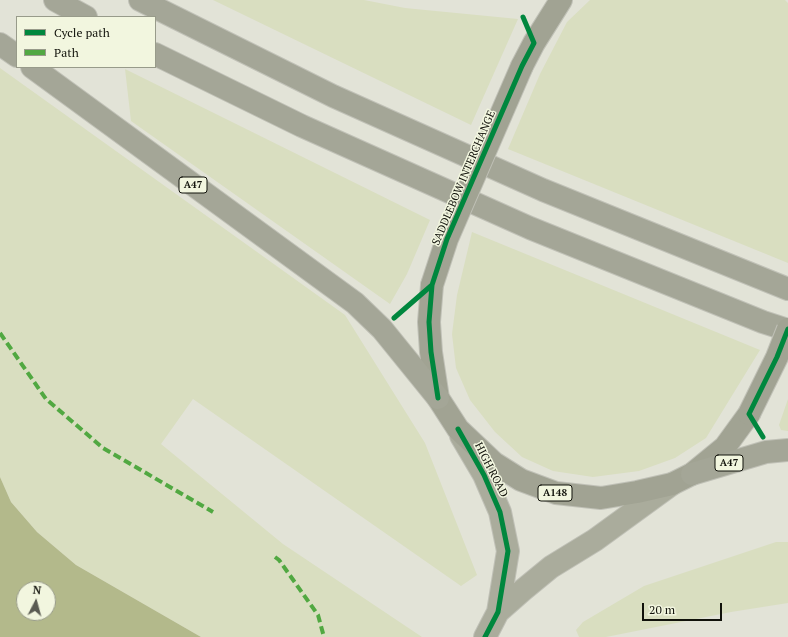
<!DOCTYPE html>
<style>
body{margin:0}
#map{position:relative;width:788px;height:637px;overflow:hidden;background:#e2e3d7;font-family:"PT Serif",serif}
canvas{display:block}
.legend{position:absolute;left:16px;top:16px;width:140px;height:52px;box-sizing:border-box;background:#f2f6df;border:1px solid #989b8a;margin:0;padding:5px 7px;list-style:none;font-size:12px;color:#11120b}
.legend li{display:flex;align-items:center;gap:8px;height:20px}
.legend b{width:20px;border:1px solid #989b8a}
.north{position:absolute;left:16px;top:581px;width:40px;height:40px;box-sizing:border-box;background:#f2f6df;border:1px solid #989b8a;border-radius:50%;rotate:6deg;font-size:11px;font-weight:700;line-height:16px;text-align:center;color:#11120b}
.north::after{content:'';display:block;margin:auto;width:14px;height:18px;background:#5a5b52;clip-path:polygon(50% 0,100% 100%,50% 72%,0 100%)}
.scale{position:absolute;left:642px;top:603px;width:80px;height:18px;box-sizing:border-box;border:2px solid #11120b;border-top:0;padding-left:5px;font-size:12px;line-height:14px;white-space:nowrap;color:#11120b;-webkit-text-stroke:3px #f2f6df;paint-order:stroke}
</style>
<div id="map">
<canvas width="788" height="637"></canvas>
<ul class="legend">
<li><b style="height:5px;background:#00873e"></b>Cycle path</li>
<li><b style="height:5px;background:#51a841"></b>Path</li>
</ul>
<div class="north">N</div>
<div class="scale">20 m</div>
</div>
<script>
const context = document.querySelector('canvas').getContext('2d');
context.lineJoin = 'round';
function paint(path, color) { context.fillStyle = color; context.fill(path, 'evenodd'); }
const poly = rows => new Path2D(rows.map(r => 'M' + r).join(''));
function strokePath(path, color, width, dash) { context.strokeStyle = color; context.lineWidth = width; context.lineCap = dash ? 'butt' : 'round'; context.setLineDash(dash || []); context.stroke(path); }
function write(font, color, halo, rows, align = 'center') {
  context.font = font + ' "PT Serif",serif'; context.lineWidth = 3; context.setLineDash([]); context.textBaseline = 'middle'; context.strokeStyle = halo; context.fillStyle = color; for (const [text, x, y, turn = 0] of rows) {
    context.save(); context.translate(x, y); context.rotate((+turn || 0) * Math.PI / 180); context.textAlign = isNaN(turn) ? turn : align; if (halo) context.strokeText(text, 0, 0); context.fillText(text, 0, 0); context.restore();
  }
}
paint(poly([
 [213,0,364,0,405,8,518,19,471,125],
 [590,0,785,0,788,3,788,263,508,149,540,74,567,22],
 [0,68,345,315,425,443,477,575,461,586,193,399,161,444,283,544,422,637,201,637,76,565,37,532,11,502,0,477],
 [125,69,430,220,407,274,390,304,131,121],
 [472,232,760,350,706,438,675,458,639,471,593,477,553,471,522,457,495,432,470,400,456,368,452,334,457,295],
 [788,399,788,431,781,430,779,425],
 [776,542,788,542,788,603,731,612,606,637,579,637,576,630,583,622,644,586]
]), '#d9dec0');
paint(poly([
 [0,477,11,502,37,532,76,565,201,637,0,637],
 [24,589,48,589,48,613,24,613]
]), '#b3b98b');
const tertiary = poly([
 [461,436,484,475,500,512,508,551,498,612,485,637],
 [498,612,523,590,551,567,595,540,672,484]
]);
const primary = poly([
 [522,66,534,43,561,0],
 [432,285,429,322,431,352,438,398,458,429,494,463,521,480,556,493,601,498,637,492,672,484,692,474,725,447,749,414]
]);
const trunk = poly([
 [55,0,86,17],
 [140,0,333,96,543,190,788,289],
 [0,44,17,56],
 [155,54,302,126,530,228,763,322,788,330],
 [32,67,355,303,382,329,438,398],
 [692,474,766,452,788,450]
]);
strokePath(tertiary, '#c0c1b7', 24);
strokePath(primary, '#c0c1b7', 24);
strokePath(trunk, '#c0c1b7', 24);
strokePath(tertiary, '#aaac9c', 22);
strokePath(primary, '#a1a393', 22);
strokePath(trunk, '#a4a697', 22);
const primaryBridge = poly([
 [432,285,447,239,522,66],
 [749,414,777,357,788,329]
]);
strokePath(primaryBridge, '#c0c1b7', 24, []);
strokePath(primaryBridge, '#a1a393', 22);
strokePath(poly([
 [0,333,46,399,103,448,213,512],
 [275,557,279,560,318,615,324,637]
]), '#51a841', 4, [8, 4]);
strokePath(poly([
 [394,318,432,285],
 [438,398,431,352,429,322,432,285,447,239,522,66,534,43,523,17],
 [458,429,484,475,500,512,508,551,498,612,485,637],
 [763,437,749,414,777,357,788,329]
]), '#00873e', 5);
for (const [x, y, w] of [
 [193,185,28],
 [729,463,28],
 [555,493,34]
]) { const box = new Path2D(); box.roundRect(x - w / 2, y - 8, w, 16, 3); context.fillStyle = '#f2f6df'; context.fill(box); strokePath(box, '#11120b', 1); }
write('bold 10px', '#11120b', null, [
 ["A47",193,185],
 ["A47",729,463],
 ["A148",555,493]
]);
write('11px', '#11120b', '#f2f6df', [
 ["SADDLEBOW INTERCHANGE",464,178,-67],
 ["HIGH ROAD",491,470,63]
]);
</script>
